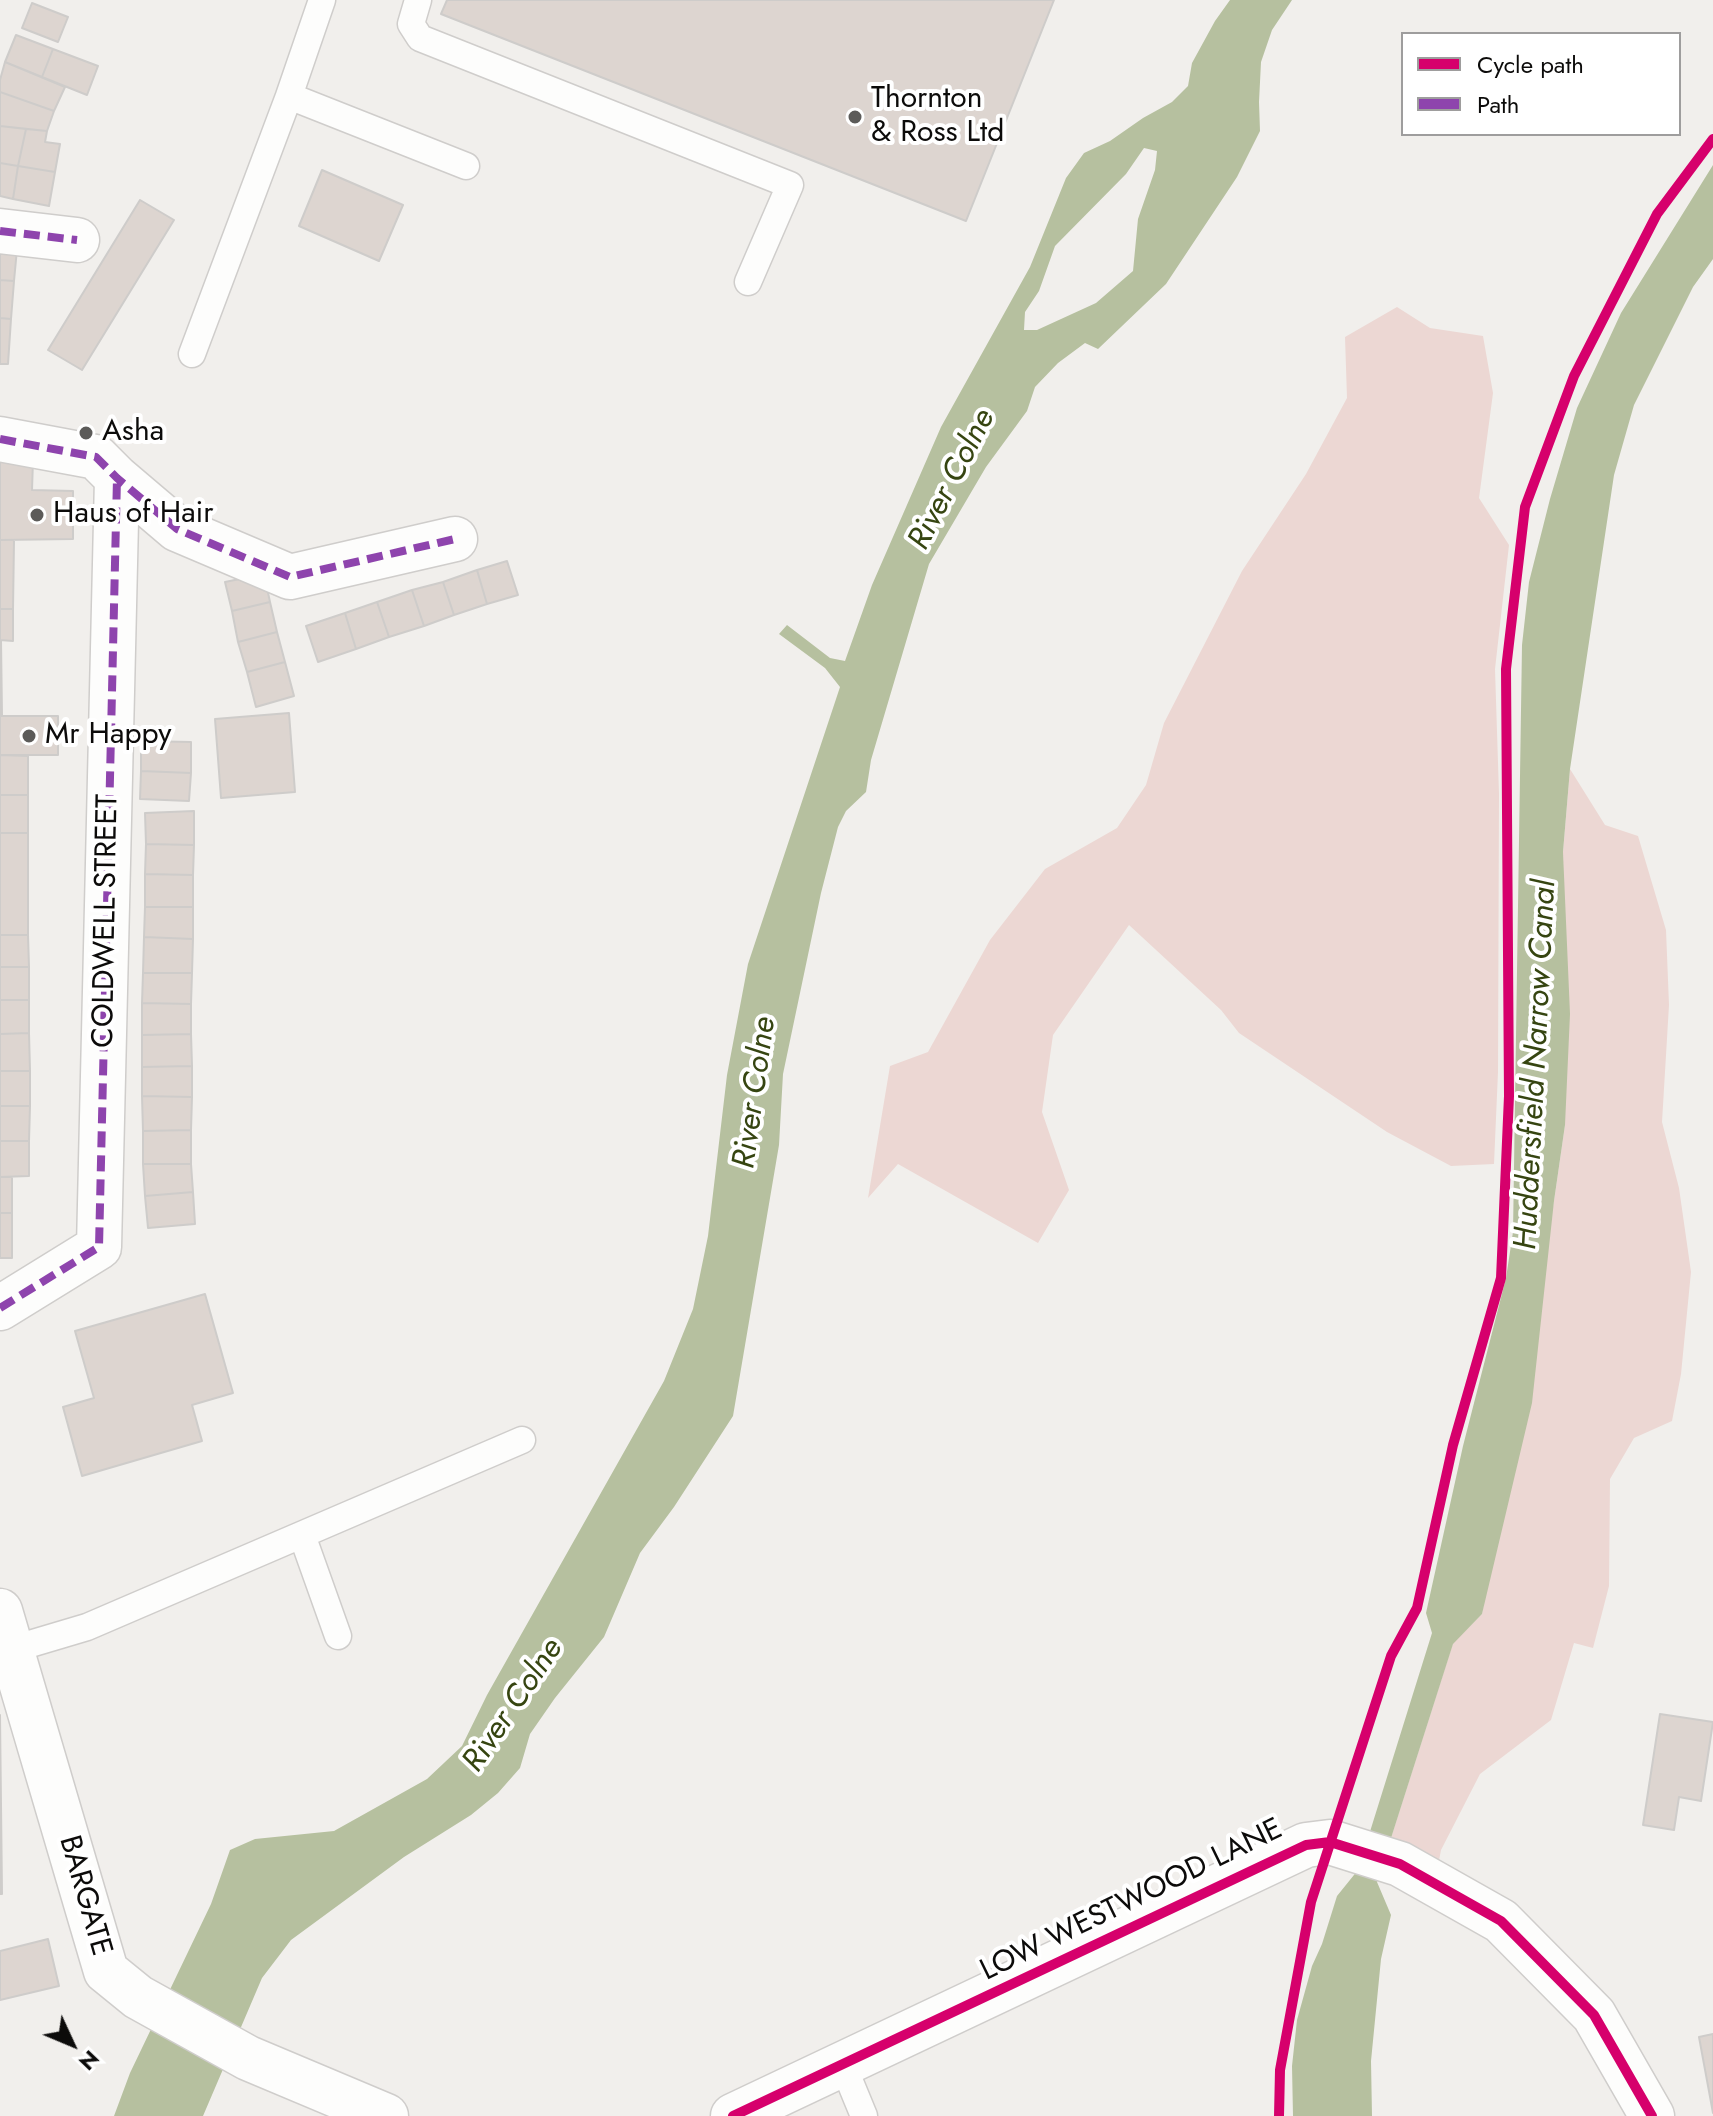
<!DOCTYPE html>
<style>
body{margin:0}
#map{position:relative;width:1713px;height:2116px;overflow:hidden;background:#f1efec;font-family:Jost,sans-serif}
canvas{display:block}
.legend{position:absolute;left:1401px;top:32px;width:280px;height:104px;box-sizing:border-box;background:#fff;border:2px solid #9e9d9d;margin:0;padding:10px 14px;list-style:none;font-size:24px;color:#0c0b0a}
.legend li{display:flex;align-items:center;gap:16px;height:40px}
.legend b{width:40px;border:2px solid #9e9d9d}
.north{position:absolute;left:32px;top:2004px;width:80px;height:80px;-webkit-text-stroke:6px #fff;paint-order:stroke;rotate:134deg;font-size:22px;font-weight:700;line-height:32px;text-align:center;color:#0c0b0a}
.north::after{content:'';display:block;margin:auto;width:28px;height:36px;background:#0c0b0a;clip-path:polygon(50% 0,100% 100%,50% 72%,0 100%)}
</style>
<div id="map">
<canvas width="1713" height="2116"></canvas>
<ul class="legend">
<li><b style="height:10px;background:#d6006c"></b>Cycle path</li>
<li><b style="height:10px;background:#8e44ad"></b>Path</li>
</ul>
<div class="north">N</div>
</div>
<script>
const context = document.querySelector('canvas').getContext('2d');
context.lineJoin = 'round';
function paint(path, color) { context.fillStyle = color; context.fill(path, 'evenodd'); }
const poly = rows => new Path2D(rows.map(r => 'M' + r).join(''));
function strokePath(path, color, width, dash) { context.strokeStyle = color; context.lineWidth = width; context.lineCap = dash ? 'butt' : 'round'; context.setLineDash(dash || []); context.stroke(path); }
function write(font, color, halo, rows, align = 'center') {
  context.font = font + ' Jost,sans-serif'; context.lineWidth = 8; context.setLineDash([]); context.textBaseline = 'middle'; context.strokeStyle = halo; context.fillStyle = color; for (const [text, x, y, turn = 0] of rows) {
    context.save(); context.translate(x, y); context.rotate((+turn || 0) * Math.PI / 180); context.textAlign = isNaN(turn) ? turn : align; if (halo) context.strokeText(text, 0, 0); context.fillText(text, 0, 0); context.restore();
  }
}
paint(poly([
 [1397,307,1430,328,1483,336,1493,393,1479,498,1509,545,1495,669,1499,794,1498,1072,1494,1164,1451,1166,1387,1132,1239,1033,1221,1010,1129,925,1053,1035,1042,1112,1069,1190,1038,1243,898,1164,868,1198,890,1066,928,1052,990,940,1045,869,1117,828,1146,785,1164,723,1242,571,1306,474,1347,398,1345,337],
 [1570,769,1605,825,1638,836,1666,930,1669,1005,1662,1122,1679,1188,1691,1272,1681,1374,1672,1421,1634,1438,1610,1479,1609,1586,1593,1648,1574,1643,1551,1720,1480,1774,1441,1850,1437,1871,1389,1844,1453,1643,1482,1614,1554,1201,1565,1125,1563,852]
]), '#ecd7d3');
paint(poly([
 [1230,0,1292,0,1272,30,1261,62,1259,102,1260,131,1237,177,1166,284,1098,349,1085,343,1058,363,1035,387,1027,411,986,467,929,564,871,760,866,792,846,811,838,827,821,893,783,1074,779,1145,733,1416,674,1507,640,1553,604,1637,555,1698,530,1734,520,1768,498,1793,471,1815,404,1857,291,1940,262,1978,203,2116,114,2116,130,2073,211,1904,230,1850,255,1839,334,1831,427,1779,462,1746,487,1695,664,1381,693,1309,708,1236,727,1075,748,964,840,687,825,668,779,634,787,625,830,658,845,661,872,585,941,427,1030,267,1066,178,1084,153,1110,141,1143,118,1172,102,1188,86,1192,63,1215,21],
 [1144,148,1157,151,1155,170,1138,219,1133,271,1096,303,1037,330,1024,330,1025,312,1039,291,1055,246,1126,174],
 [1713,165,1713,259,1693,287,1634,405,1614,475,1570,769,1563,852,1570,1014,1565,1125,1554,1201,1532,1403,1482,1614,1453,1644,1377,1882,1391,1915,1381,1959,1371,2061,1372,2116,1293,2116,1292,2066,1297,2020,1312,1966,1322,1944,1337,1896,1358,1870,1432,1633,1426,1613,1463,1446,1506,1278,1513,1232,1522,645,1529,582,1550,499,1577,408,1621,313]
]), '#b6c09f');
const building = poly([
 [447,0,1054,0,966,221,441,14,447,0],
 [32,3,68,17,58,42,22,28,32,3],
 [16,35,53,49,42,77,5,62,16,35],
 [53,49,98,66,87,95,42,77,53,49],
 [5,62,65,87,54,111,0,92,0,80,5,62],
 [0,92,54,111,47,131,0,126,0,92],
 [0,126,26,129,18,166,0,163,0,126],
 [26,129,47,131,45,142,60,144,55,172,18,166,26,129],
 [0,163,18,166,13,199,0,196,0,163],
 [18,166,55,172,49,206,13,199,18,166],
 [322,170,403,205,379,261,299,226,322,170],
 [140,200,174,220,82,370,48,350,140,200],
 [0,248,17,249,14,281,0,280,0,248],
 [0,280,14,281,11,319,0,318,0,280],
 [0,318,11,319,8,364,0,364,0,318],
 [0,460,33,460,32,490,73,491,73,539,0,540,0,460],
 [0,540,14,540,13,609,0,609,0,540],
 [507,561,518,595,487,604,477,570,507,561],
 [477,570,487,604,454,615,443,582,477,570],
 [264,574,270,602,232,611,225,582,264,574],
 [443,582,454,615,424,626,412,590,443,582],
 [412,590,424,626,389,637,377,602,412,590],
 [270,602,277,632,238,642,232,611,270,602],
 [377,602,389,637,356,649,345,613,377,602],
 [0,609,13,609,13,641,0,640,0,609],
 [345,613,356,649,318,662,306,626,345,613],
 [277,632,285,662,247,672,238,642,277,632],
 [0,640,1,640,2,716,0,716,0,640],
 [285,662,294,696,256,707,247,672,285,662],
 [289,713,295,792,221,798,215,719,289,713],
 [0,716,58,716,58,755,0,755,0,716],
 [141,741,191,742,191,773,141,771,141,741],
 [0,755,28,756,28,795,0,795,0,755],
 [141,771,191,773,189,801,140,799,141,771],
 [0,795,28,795,28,833,0,833,0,795],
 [194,811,194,845,146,844,145,813,194,811],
 [0,833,28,833,28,935,0,935,0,833],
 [146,844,194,845,193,875,145,874,146,844],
 [145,874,193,875,193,907,145,907,145,874],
 [145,907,193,907,193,939,144,937,145,907],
 [0,935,28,935,29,967,0,967,0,935],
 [144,937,193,939,192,973,143,973,144,937],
 [0,967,29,967,29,1000,0,1000,0,967],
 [143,973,192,973,191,1004,142,1003,143,973],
 [0,1000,29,1000,29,1033,0,1034,0,1000],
 [142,1003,191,1004,191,1034,142,1035,142,1003],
 [29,1033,30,1071,0,1071,0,1034,29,1033],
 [191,1034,192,1066,142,1067,142,1035,191,1034],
 [192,1066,192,1097,142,1096,142,1067,192,1066],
 [0,1071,30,1071,30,1106,0,1106,0,1071],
 [142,1096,192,1097,191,1130,143,1131,142,1096],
 [0,1106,30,1106,29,1141,0,1141,0,1106],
 [191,1130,191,1164,143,1164,143,1131,191,1130],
 [0,1141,29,1141,29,1176,0,1177,0,1141],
 [143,1164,191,1164,193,1192,145,1196,143,1164],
 [0,1177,12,1177,12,1213,0,1213,0,1177],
 [193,1192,195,1224,148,1228,145,1196,193,1192],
 [0,1213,12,1213,12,1258,0,1258,0,1213],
 [205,1294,233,1393,192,1405,202,1441,82,1476,63,1407,94,1398,75,1331,205,1294],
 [1660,1714,1713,1722,1701,1801,1679,1797,1674,1830,1643,1825,1660,1714],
 [0,1715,2,1894,0,1894,0,1715],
 [48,1939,59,1986,0,2000,0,1951,48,1939],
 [1713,2034,1713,2113,1699,2037,1713,2034]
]);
paint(building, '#ddd5d0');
strokePath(building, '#ceccca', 2);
const lane = poly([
 [322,0,289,96,466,166],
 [418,0,411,24,420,38,790,185,748,282],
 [192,354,289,96],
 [302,1535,338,1636],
 [13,1649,87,1627,522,1440],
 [843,2065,864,2116]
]);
const street = poly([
 [0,231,77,240],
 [0,439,96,457,117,478,177,529,290,577,455,539],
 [0,1308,99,1247,117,478],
 [0,1611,106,1971,138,1997,248,2058,386,2116],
 [733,2116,1306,1845,1330,1842,1400,1864,1501,1921,1594,2015,1652,2116]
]);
strokePath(lane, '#cfcdcb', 29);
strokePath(street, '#cfcdcb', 47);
strokePath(lane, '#fdfdfc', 26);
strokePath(street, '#fdfdfc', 44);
strokePath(poly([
 [0,231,77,240],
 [0,439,96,457,117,478,177,529,290,577,455,539],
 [0,1308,99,1247,117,478]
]), '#8e44ad', 8, [16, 8]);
strokePath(poly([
 [733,2116,1306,1845,1330,1842,1400,1864,1501,1921,1594,2015,1652,2116],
 [1279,2116,1280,2070,1311,1902,1391,1656,1417,1608,1453,1445,1501,1278,1509,1096,1506,669,1525,507,1574,376,1657,214,1713,139]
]), '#d6006c', 10);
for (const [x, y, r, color] of [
 [855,117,8,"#5c5b59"],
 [86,433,8,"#5c5b59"],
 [37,515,8,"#5c5b59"],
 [29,736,8,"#5c5b59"]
]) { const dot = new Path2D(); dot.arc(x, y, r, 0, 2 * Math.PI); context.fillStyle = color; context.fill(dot); strokePath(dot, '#fff', 3); }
write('30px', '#0c0b0a', '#fff', [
 ["Thornton",871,100],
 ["& Ross Ltd",871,134],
 ["Asha",102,433],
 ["Haus of Hair",53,515],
 ["Mr Happy",45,736]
], 'left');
write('30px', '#0c0b0a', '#fff', [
 ["COLDWELL STREET",107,921,-89],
 ["BARGATE",84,1896,74],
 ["LOW WESTWOOD LANE",1132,1901,-26]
]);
write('italic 32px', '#364511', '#fff', [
 ["River Colne",953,480,-63],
 ["Huddersfield Narrow Canal",1537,1065,-87],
 ["River Colne",756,1093,-82],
 ["River Colne",514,1706,-56]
]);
</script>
